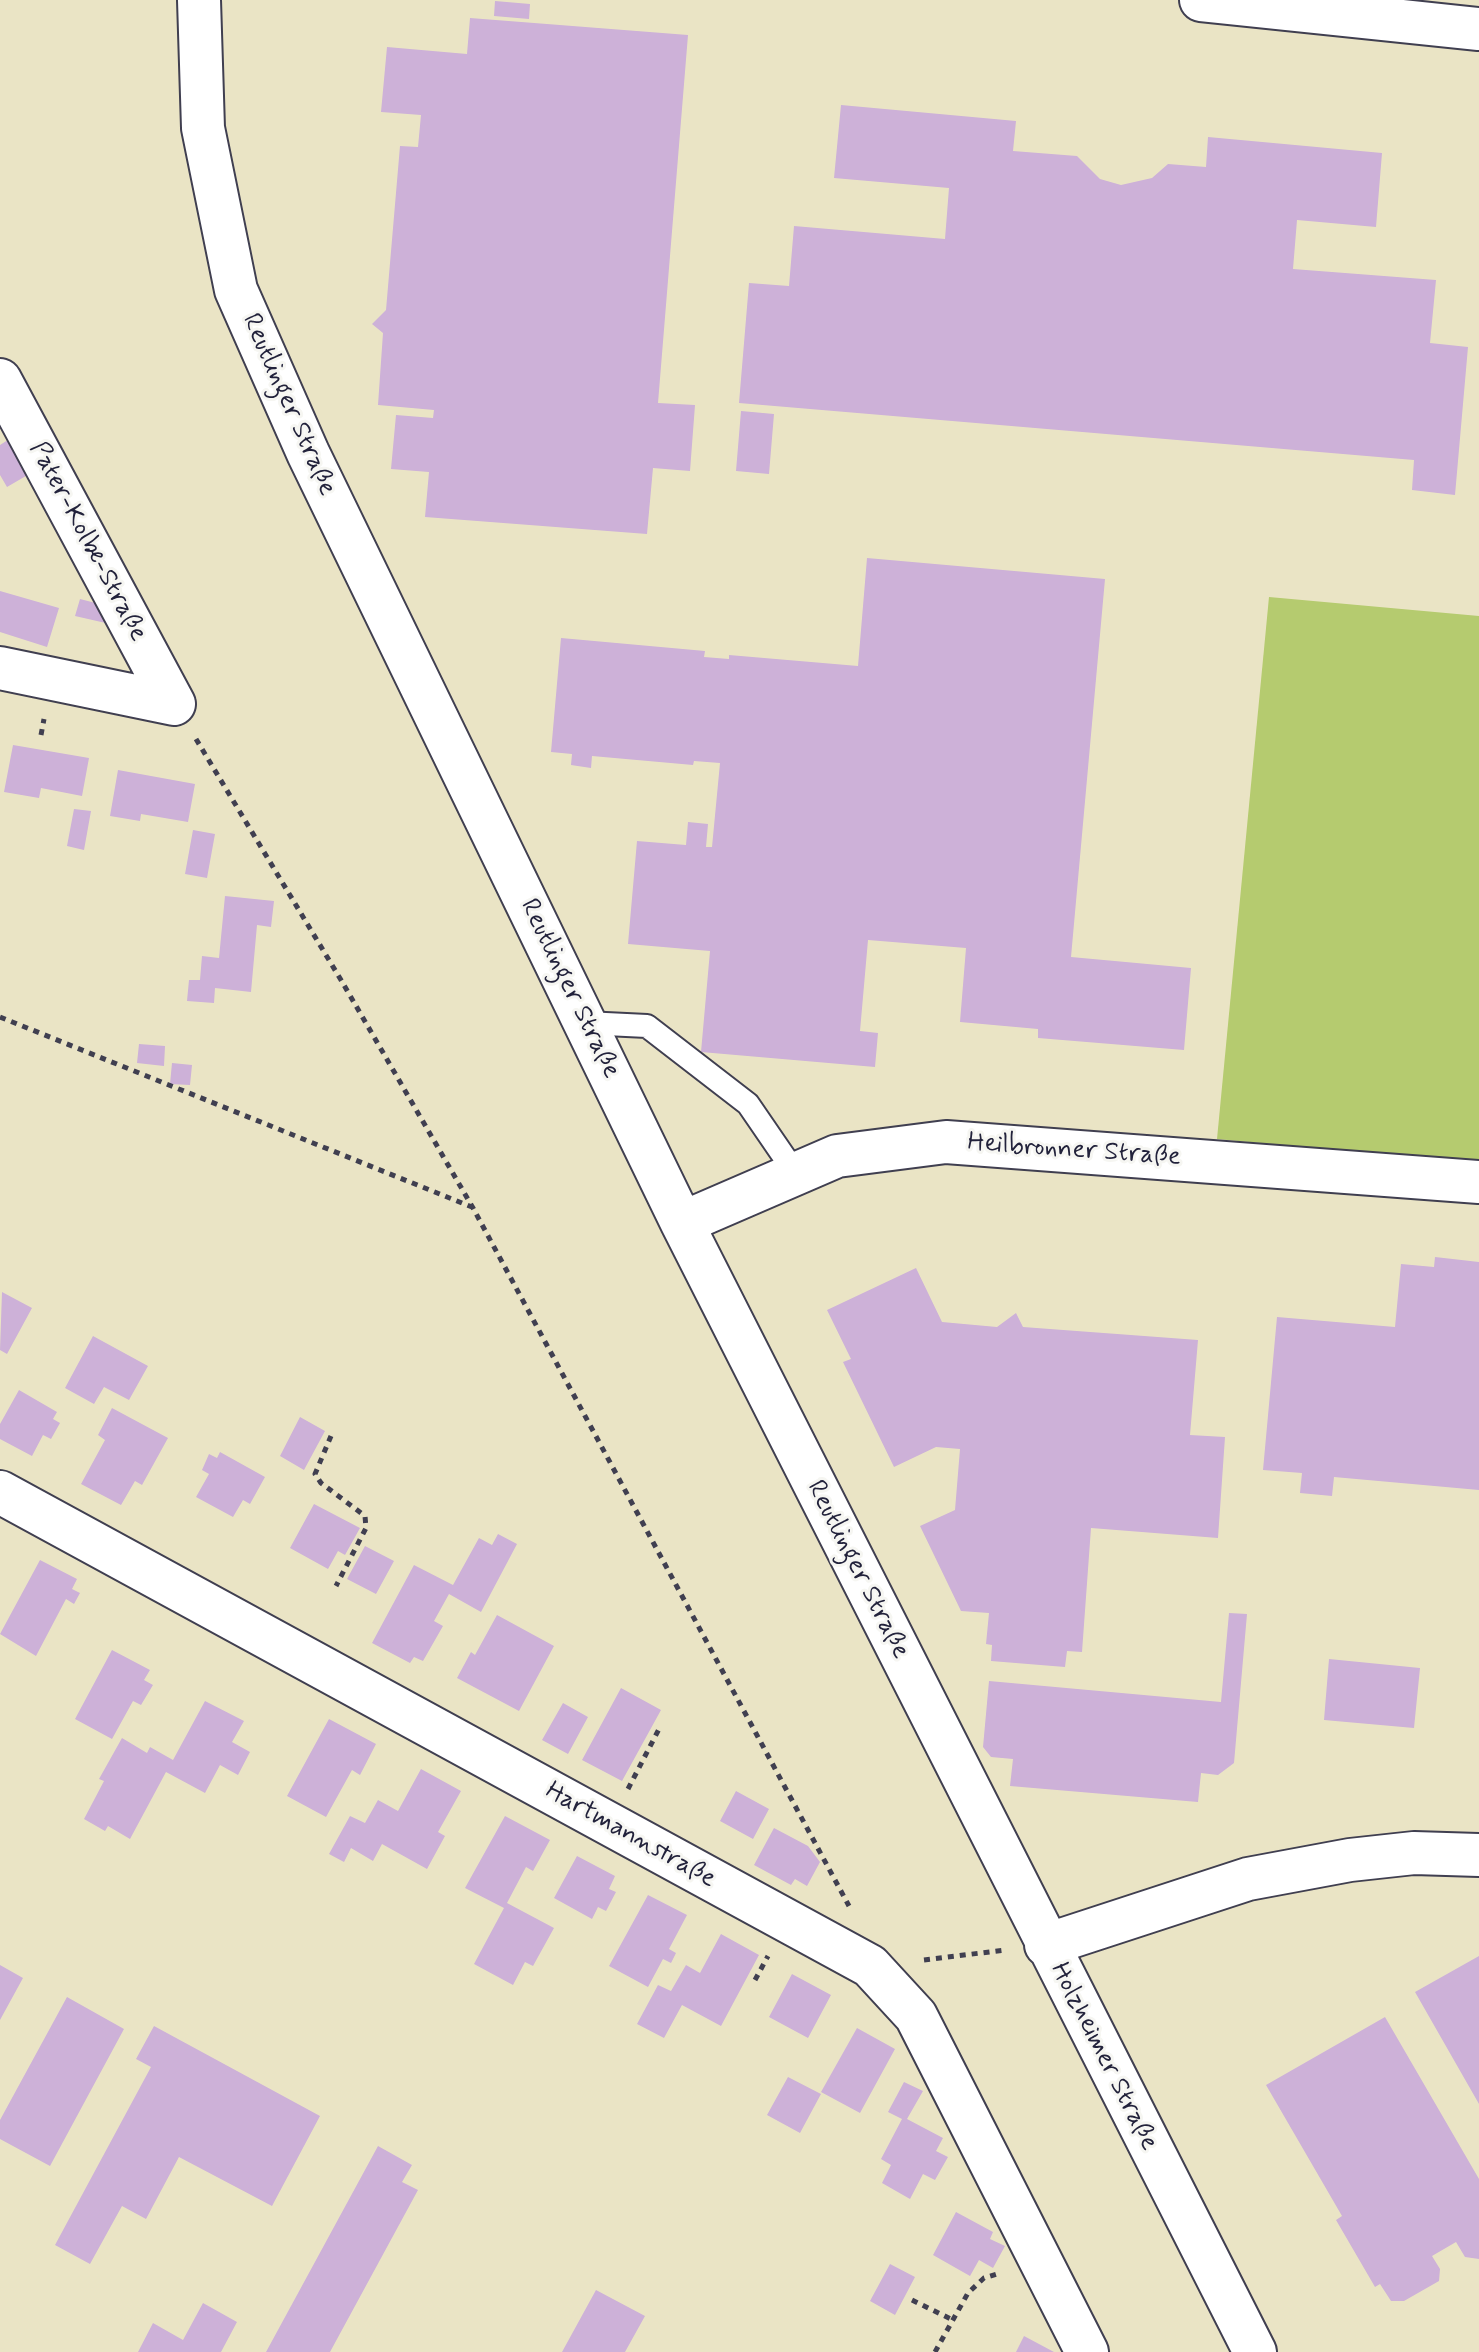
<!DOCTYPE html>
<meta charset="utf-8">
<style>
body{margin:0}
canvas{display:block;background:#eae4c5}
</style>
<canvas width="1479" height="2352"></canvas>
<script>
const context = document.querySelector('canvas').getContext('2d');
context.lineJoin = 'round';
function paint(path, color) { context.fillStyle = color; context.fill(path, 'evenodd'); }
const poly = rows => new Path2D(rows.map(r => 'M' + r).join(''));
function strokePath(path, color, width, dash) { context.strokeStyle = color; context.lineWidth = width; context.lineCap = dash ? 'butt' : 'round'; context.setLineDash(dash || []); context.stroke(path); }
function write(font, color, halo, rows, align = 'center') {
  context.font = font + ' Mynerve,sans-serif'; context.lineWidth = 6; context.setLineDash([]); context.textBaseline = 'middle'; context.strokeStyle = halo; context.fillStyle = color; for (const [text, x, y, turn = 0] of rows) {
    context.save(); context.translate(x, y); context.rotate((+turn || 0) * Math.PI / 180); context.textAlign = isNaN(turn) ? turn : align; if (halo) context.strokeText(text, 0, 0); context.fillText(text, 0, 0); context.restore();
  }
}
paint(poly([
 [1269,597,1479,616,1479,1163,1217,1139]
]), '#b5cb6f');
paint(poly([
 [495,1,530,4,529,19,494,16],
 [470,18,688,35,658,403,695,405,690,471,653,468,647,534,425,517,429,472,391,469,396,415,433,418,434,410,378,405,383,333,372,324,386,310,400,146,418,147,421,115,381,112,387,47,467,54],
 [841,105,1016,121,1013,151,1077,156,1100,179,1121,185,1152,178,1168,164,1206,167,1208,137,1382,153,1376,227,1297,220,1293,269,1436,280,1430,343,1468,347,1455,495,1412,490,1414,460,739,403,749,283,789,286,794,226,945,239,949,188,834,178],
 [741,411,774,414,769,474,736,471],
 [11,438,31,473,7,487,0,475,0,445],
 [867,558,1105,579,1071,957,1191,968,1184,1050,1038,1038,1038,1029,960,1022,966,948,868,940,860,1031,878,1033,875,1067,701,1052,710,951,628,944,637,841,686,845,688,822,708,824,706,847,712,847,720,763,694,761,693,765,592,756,591,768,571,765,572,754,551,752,561,638,705,651,704,657,729,659,729,655,858,666],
 [0,591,59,608,47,647,0,632],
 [80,599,115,608,110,624,75,616],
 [13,745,89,758,82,796,41,788,39,798,4,792],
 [118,770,195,784,188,822,141,814,140,821,110,816],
 [74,809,91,811,84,850,67,846],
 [193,830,215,834,207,878,185,874],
 [225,896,274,901,271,927,257,925,251,992,215,988,214,1003,187,1001,189,980,200,980,202,956,219,958],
 [139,1044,165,1046,164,1066,137,1063],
 [172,1063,192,1065,190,1085,170,1084],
 [1435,1257,1479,1262,1479,1490,1334,1477,1332,1496,1300,1493,1302,1473,1263,1470,1277,1317,1395,1327,1401,1264,1434,1267],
 [916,1268,942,1322,997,1327,1016,1313,1023,1327,1198,1340,1190,1435,1225,1437,1218,1538,1091,1528,1082,1652,1067,1651,1065,1667,991,1661,992,1645,986,1644,989,1613,961,1611,920,1526,955,1510,960,1449,936,1447,894,1467,843,1362,851,1359,827,1310],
 [2,1292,32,1308,7,1354,0,1350],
 [93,1336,148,1366,129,1400,104,1387,94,1404,65,1388],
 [19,1390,57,1412,53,1419,60,1423,51,1439,43,1435,32,1456,0,1439,0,1424],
 [112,1408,168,1438,142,1485,135,1481,121,1505,81,1484,105,1440,98,1435],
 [300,1417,325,1431,304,1470,280,1456],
 [220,1452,265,1477,250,1504,243,1500,233,1517,196,1497,209,1474,202,1470,209,1454,217,1458],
 [314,1504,360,1528,345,1555,338,1551,328,1569,290,1548],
 [498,1534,517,1544,481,1612,449,1594,434,1621,443,1626,423,1661,414,1657,410,1663,372,1643,414,1565,453,1585,479,1538,492,1545],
 [365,1546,394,1561,376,1594,347,1579],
 [40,1560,77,1579,72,1589,80,1593,74,1604,66,1599,36,1656,0,1634],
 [1229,1613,1247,1614,1234,1763,1218,1775,1201,1773,1198,1802,1010,1786,1013,1759,991,1757,983,1747,989,1681,1221,1702],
 [497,1615,554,1646,519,1711,457,1678,471,1652,475,1655],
 [112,1650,150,1670,144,1680,153,1685,141,1705,133,1701,112,1739,75,1719],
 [1329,1659,1420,1668,1414,1728,1324,1720],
 [621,1688,661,1710,622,1781,582,1760],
 [205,1701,244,1721,232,1742,250,1752,238,1775,220,1765,205,1793,166,1772,130,1839,108,1826,105,1831,84,1819,104,1781,99,1779,122,1738,147,1753,150,1747,173,1760],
 [563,1703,588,1717,568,1754,542,1740],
 [329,1719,376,1744,360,1775,352,1770,326,1817,287,1796],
 [421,1769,461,1791,438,1832,445,1836,427,1869,382,1844,373,1861,351,1848,344,1862,329,1854,350,1816,365,1823,378,1800,398,1811],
 [736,1791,769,1809,753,1839,720,1821],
 [505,1816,550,1840,533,1871,526,1867,507,1903,554,1928,533,1966,525,1962,513,1985,474,1964,504,1908,465,1888],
 [774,1828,808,1846,820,1862,807,1886,795,1879,791,1885,754,1865],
 [577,1856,615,1876,609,1889,616,1892,606,1911,598,1907,592,1919,554,1898],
 [648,1895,687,1915,669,1949,676,1953,671,1963,663,1959,648,1987,609,1966],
 [721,1934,759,1955,721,2026,682,2005,664,2038,637,2024,658,1985,671,1991,686,1965,700,1973],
 [1479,1956,1479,2104,1415,1992],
 [0,1965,23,1978,0,2020],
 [792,1974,831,1995,808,2038,769,2017],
 [67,1997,124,2029,50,2166,0,2139,0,2120],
 [1385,2017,1479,2179,1479,2259,1465,2257,1456,2242,1432,2256,1440,2269,1439,2281,1404,2301,1391,2301,1380,2284,1375,2287,1336,2220,1342,2216,1266,2085],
 [154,2026,320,2116,272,2206,179,2157,146,2219,122,2206,90,2264,55,2245,151,2067,136,2059],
 [857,2028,895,2049,860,2113,821,2092],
 [788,2077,821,2094,800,2133,767,2115],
 [904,2082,923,2091,907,2119,943,2138,936,2151,948,2157,935,2180,923,2174,910,2199,882,2183,891,2165,881,2159,902,2119,888,2112],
 [378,2146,412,2165,402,2182,418,2190,330,2352,266,2352],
 [956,2212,993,2232,990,2239,1005,2246,993,2268,979,2260,970,2276,933,2255],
 [890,2264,915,2277,895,2315,870,2301],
 [596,2290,645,2316,625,2352,562,2352],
 [203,2303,237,2322,221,2352,138,2352,153,2323,183,2340],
 [1024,2336,1054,2352,1016,2352]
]), '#cdb1d8');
const service = poly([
 [585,1023,647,1026,748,1104,796,1174]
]);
const minor = poly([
 [199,0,203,128,236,290,308,453,682,1223,1255,2352],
 [1201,0,1479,29],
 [0,380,174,704],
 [0,668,174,704],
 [682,1223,837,1156,946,1142,1479,1182],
 [0,1492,870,1966,916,2016,1087,2352],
 [1046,1945,1248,1879,1350,1860,1414,1853,1479,1855]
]);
strokePath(service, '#403f50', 26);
strokePath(minor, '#403f50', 46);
strokePath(poly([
 [41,735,44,719],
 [196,739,341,980,473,1208,849,1906],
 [0,1017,472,1207],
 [331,1436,315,1474,321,1483,365,1516,366,1528,336,1586],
 [628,1789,659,1729],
 [924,1960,1005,1950],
 [755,1980,768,1956],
 [912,2300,953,2320],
 [935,2352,968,2293,984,2278,1000,2273]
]), '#403f50', 5, [6, 6]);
strokePath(service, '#fff', 22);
strokePath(minor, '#fff', 42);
write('26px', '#22223b', '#f6f6f2', [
 ["Reutlinger Straße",288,405,66],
 ["Pater-Kolbe-Straße",87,542,62],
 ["Reutlinger Straße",569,989,64],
 ["Heilbronner Straße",1074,1151,4],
 ["Reutlinger Straße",857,1570,63],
 ["Hartmannstraße",630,1836,29],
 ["Holzheimer Straße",1103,2057,63]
]);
</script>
